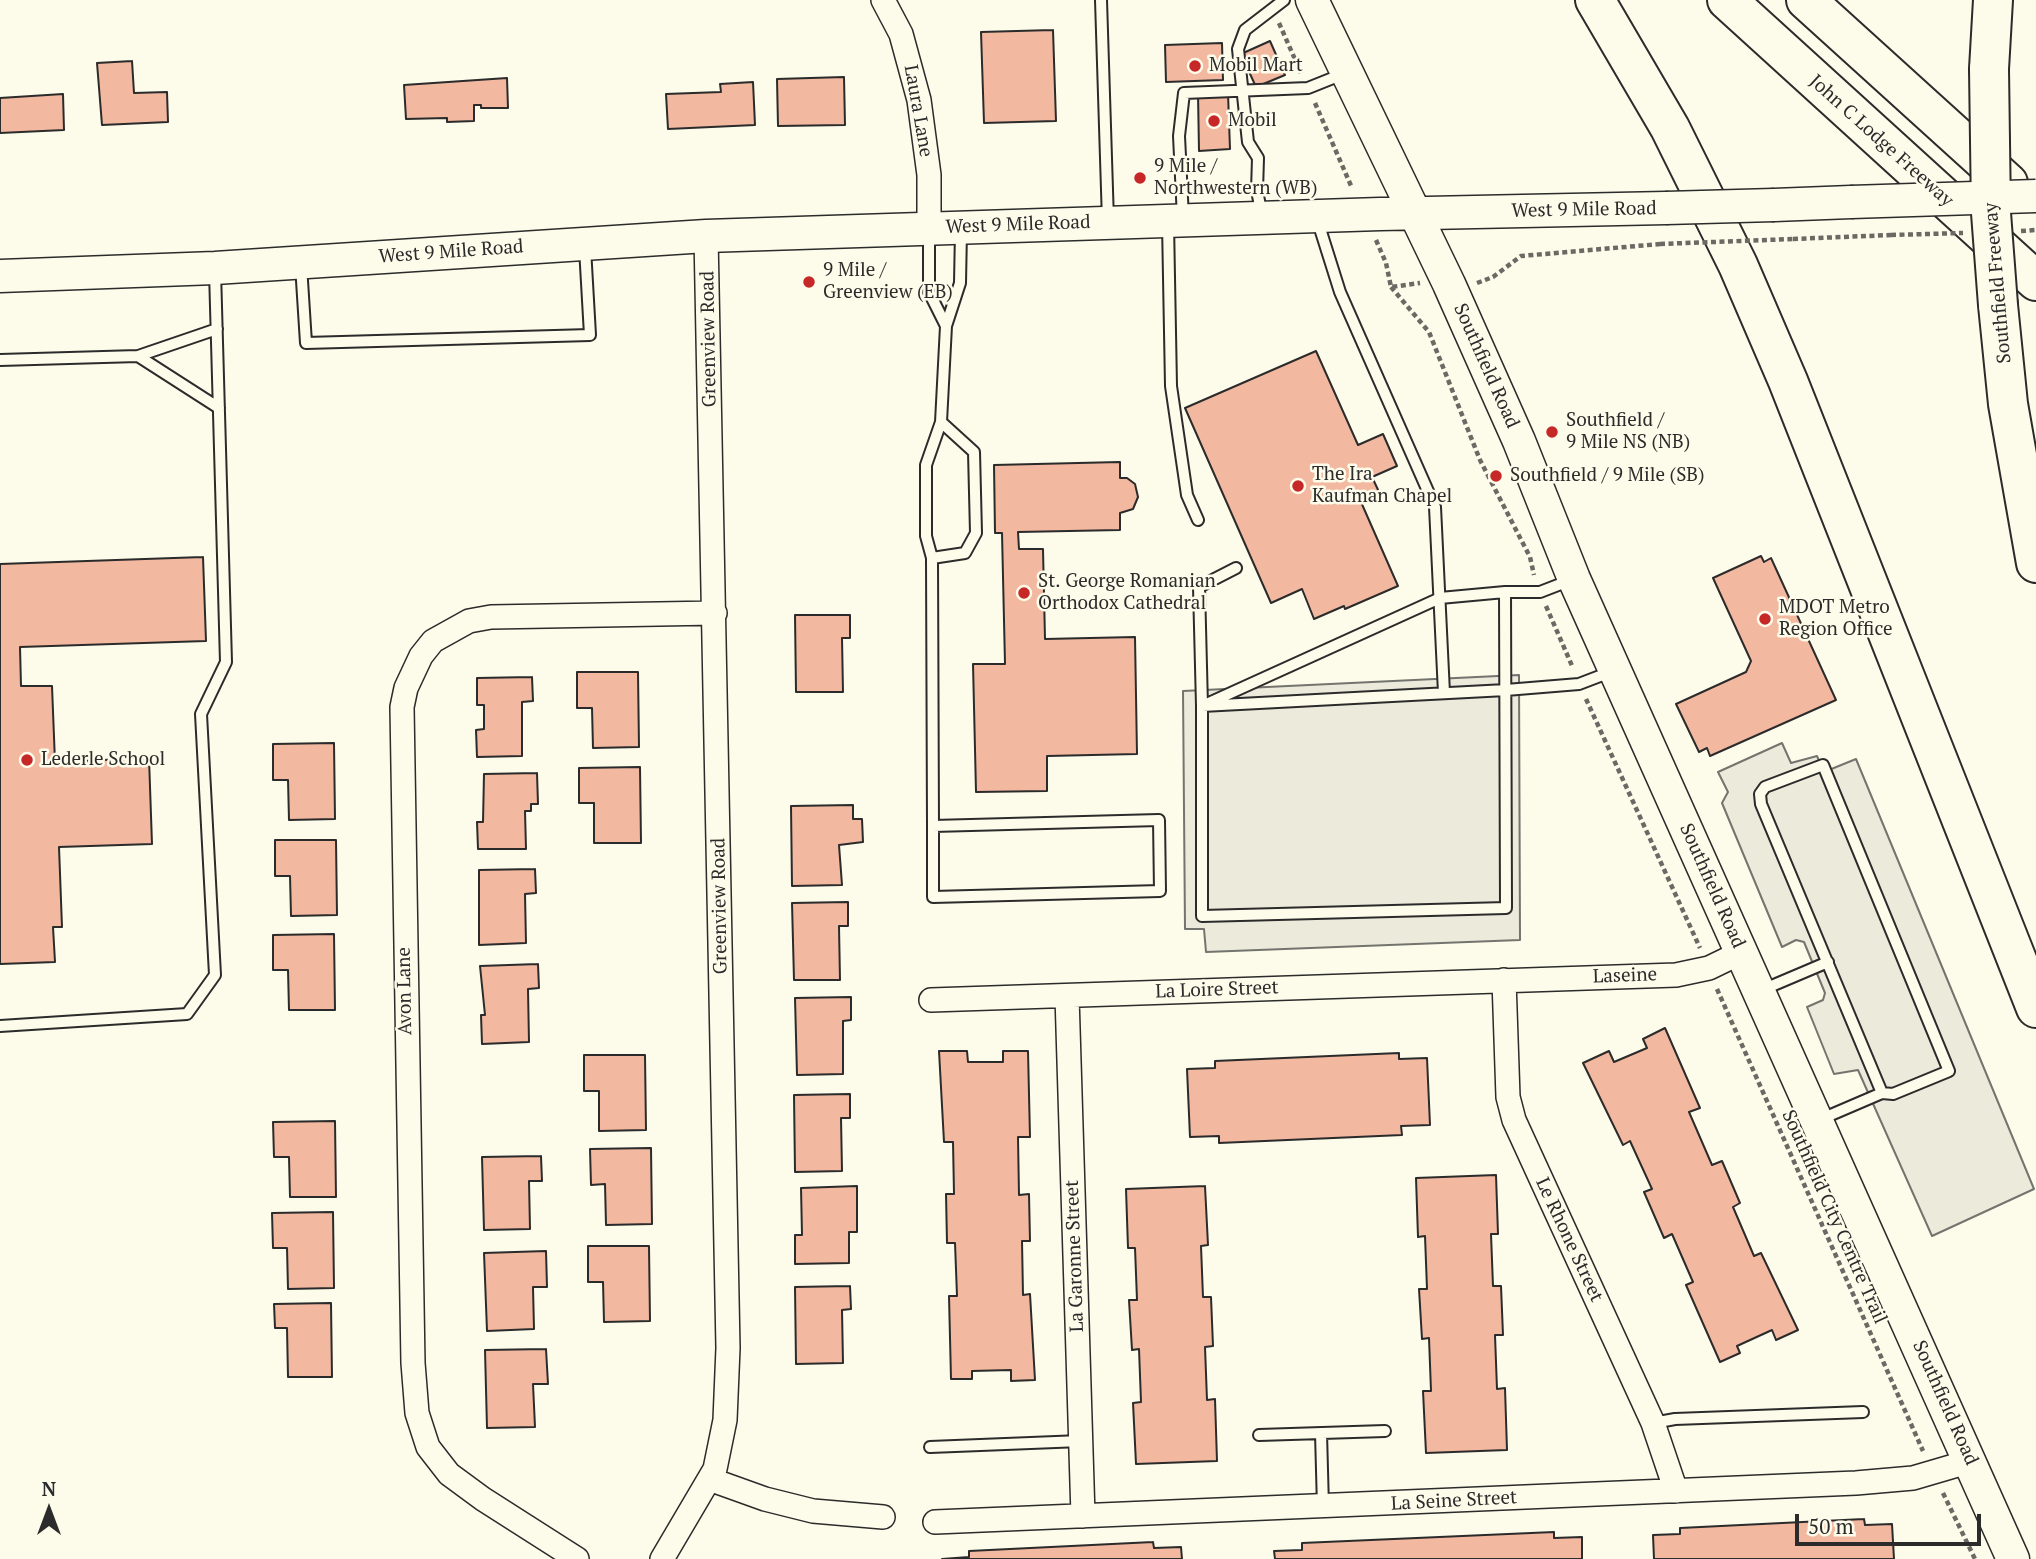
<!DOCTYPE html>
<style>
body{margin:0}
#map{position:relative;width:2036px;height:1559px;overflow:hidden;background:#fdfbea;font-family:"PT Serif",serif}
canvas{display:block}
.north{position:absolute;left:14px;top:1475px;width:70px;height:70px;-webkit-text-stroke:5px #fdfbea;paint-order:stroke;rotate:0deg;font-size:19px;font-weight:700;line-height:28px;text-align:center;color:#2b2b2b}
.north::after{content:'';display:block;margin:auto;width:24px;height:32px;background:#2b2b2b;clip-path:polygon(50% 0,100% 100%,50% 72%,0 100%)}
.scale{position:absolute;left:1795px;top:1514px;width:186px;height:32px;box-sizing:border-box;border:4px solid #2b2b2b;border-top:0;padding-left:9px;font-size:21px;line-height:24px;white-space:nowrap;color:#2b2b2b;-webkit-text-stroke:5px #fdfbea;paint-order:stroke}
</style>
<div id="map">
<canvas width="2036" height="1559"></canvas>
<div class="north">N</div>
<div class="scale">50 m</div>
</div>
<script>
const context = document.querySelector('canvas').getContext('2d');
context.lineJoin = 'round';
function paint(path, color) { context.fillStyle = color; context.fill(path, 'evenodd'); }
const poly = rows => new Path2D(rows.map(r => 'M' + r).join(''));
function strokePath(path, color, width, dash) { context.strokeStyle = color; context.lineWidth = width; context.lineCap = dash ? 'butt' : 'round'; context.setLineDash(dash || []); context.stroke(path); }
function write(font, color, halo, rows, align = 'center') {
  context.font = font + ' "PT Serif",serif'; context.lineWidth = 5; context.setLineDash([]); context.textBaseline = 'middle'; context.strokeStyle = halo; context.fillStyle = color; for (const [text, x, y, turn = 0] of rows) {
    context.save(); context.translate(x, y); context.rotate((+turn || 0) * Math.PI / 180); context.textAlign = isNaN(turn) ? turn : align; if (halo) context.strokeText(text, 0, 0); context.fillText(text, 0, 0); context.restore();
  }
}
const parking = poly([
 [1519,675,1520,940,1206,952,1204,929,1185,929,1183,691,1519,675],
 [1782,743,1791,763,1817,756,1824,772,1856,759,2034,1189,1932,1236,1858,1070,1834,1074,1807,1007,1823,1000,1825,993,1804,942,1796,940,1782,947,1722,803,1728,792,1718,772,1782,743]
]);
paint(parking, '#eceadb');
strokePath(parking, '#74746e', 2);
const building = poly([
 [1053,30,1056,121,984,123,981,32,1053,30],
 [1270,41,1285,75,1256,87,1241,54,1270,41],
 [1222,43,1223,80,1166,82,1165,45,1222,43],
 [132,61,134,93,167,92,168,122,102,125,97,63,132,61],
 [844,77,845,125,778,126,777,79,844,77],
 [507,78,508,108,481,108,481,105,474,105,474,121,447,122,447,118,406,119,404,85,507,78],
 [753,82,755,125,668,129,666,94,721,92,720,84,753,82],
 [1228,93,1230,149,1199,151,1198,94,1228,93],
 [63,94,64,130,0,133,0,98,63,94],
 [1316,351,1358,445,1383,434,1397,466,1372,477,1380,494,1361,502,1398,586,1345,609,1344,606,1314,619,1302,589,1271,603,1185,408,1316,351],
 [1120,462,1120,478,1127,478,1135,484,1138,497,1133,509,1120,513,1120,530,1018,532,1019,549,1043,549,1045,639,1135,637,1137,754,1047,756,1047,791,976,792,973,664,1005,664,1002,533,995,533,994,465,1120,462],
 [1761,556,1764,562,1771,558,1836,700,1710,756,1707,748,1699,752,1676,704,1746,672,1751,661,1713,578,1761,556],
 [203,557,206,641,20,647,21,686,52,686,55,762,149,758,152,844,59,847,62,927,53,927,55,962,0,964,0,564,203,557],
 [795,615,850,615,850,638,842,638,843,692,796,692,795,615],
 [577,672,638,672,639,747,593,748,592,708,577,708,577,672],
 [532,677,533,701,522,702,522,756,477,757,476,730,484,729,484,705,477,705,477,678,532,677],
 [334,743,335,819,289,820,288,780,273,780,273,744,334,743],
 [640,767,641,843,594,843,594,803,579,803,579,768,640,767],
 [537,773,538,804,531,804,531,811,525,811,526,849,478,849,477,822,483,822,484,774,537,773],
 [853,805,853,819,862,819,863,842,839,845,842,885,792,886,791,806,853,805],
 [275,840,336,840,337,915,291,916,290,876,275,876,275,840],
 [535,869,536,893,525,894,526,943,479,945,479,870,535,869],
 [848,902,848,926,839,926,840,980,794,980,792,903,848,902],
 [334,934,335,1010,289,1010,288,970,273,970,273,935,334,934],
 [538,964,539,988,528,989,529,1042,482,1044,481,1015,485,1015,480,966,538,964],
 [851,997,851,1020,843,1021,843,1074,797,1075,795,998,851,997],
 [1665,1028,1700,1108,1689,1112,1712,1165,1722,1161,1740,1203,1733,1207,1754,1256,1761,1253,1798,1330,1776,1340,1772,1330,1737,1346,1740,1353,1720,1362,1686,1285,1693,1282,1672,1234,1664,1238,1644,1192,1652,1189,1630,1141,1623,1145,1583,1063,1609,1051,1614,1062,1647,1048,1643,1039,1665,1028],
 [939,1051,967,1051,968,1062,1003,1062,1003,1051,1028,1051,1030,1137,1018,1137,1019,1195,1029,1194,1030,1241,1022,1241,1023,1295,1030,1294,1035,1380,1011,1381,1011,1370,972,1371,972,1379,951,1379,949,1296,957,1296,955,1243,947,1243,946,1194,954,1194,953,1142,944,1142,939,1051],
 [1399,1053,1399,1059,1427,1058,1430,1125,1401,1126,1402,1135,1219,1143,1219,1136,1190,1137,1187,1069,1215,1068,1215,1061,1399,1053],
 [584,1055,645,1055,646,1130,599,1131,599,1091,584,1091,584,1055],
 [850,1094,850,1118,841,1118,842,1171,795,1172,794,1095,850,1094],
 [335,1121,336,1197,290,1197,289,1157,274,1157,273,1122,335,1121],
 [651,1148,652,1224,606,1225,605,1184,591,1185,590,1149,651,1148],
 [541,1156,542,1181,529,1181,530,1229,484,1230,482,1157,541,1156],
 [1496,1175,1498,1234,1491,1234,1493,1286,1501,1286,1503,1335,1495,1335,1497,1389,1505,1388,1507,1450,1426,1453,1423,1391,1431,1391,1429,1338,1422,1339,1419,1289,1427,1289,1425,1236,1418,1237,1416,1178,1496,1175],
 [857,1186,857,1232,849,1232,849,1263,795,1264,795,1235,802,1235,801,1188,857,1186],
 [1205,1186,1208,1245,1201,1246,1203,1297,1211,1297,1213,1346,1205,1347,1207,1400,1215,1399,1217,1461,1136,1464,1133,1403,1141,1402,1139,1349,1132,1350,1129,1300,1137,1300,1135,1248,1128,1248,1126,1189,1205,1186],
 [333,1212,334,1288,288,1289,287,1248,273,1248,272,1213,333,1212],
 [588,1246,649,1246,650,1321,604,1322,603,1282,588,1282,588,1246],
 [546,1251,547,1287,533,1287,534,1329,487,1331,484,1253,546,1251],
 [850,1286,851,1309,842,1310,843,1363,796,1364,795,1287,850,1286],
 [331,1303,332,1377,288,1377,287,1328,275,1328,274,1304,331,1303],
 [546,1349,548,1384,533,1384,535,1427,487,1428,485,1350,546,1349],
 [1864,1519,1865,1525,1892,1524,1894,1559,1654,1559,1653,1535,1680,1534,1680,1528,1864,1519],
 [1554,1532,1554,1538,1582,1537,1582,1559,1275,1559,1274,1551,1302,1550,1302,1543,1554,1532],
 [1153,1542,1154,1548,1181,1547,1182,1559,942,1559,969,1557,969,1551,1153,1542]
]);
paint(building, '#f2b8a0');
strokePath(building, '#2b2b2b', 2);
const lane = poly([
 [1101,0,1108,221],
 [1262,215,1257,191,1258,158,1248,142,1238,49,1245,30,1284,0],
 [1183,218,1179,136,1184,93,1308,88,1343,74],
 [1317,219,1340,292,1435,507,1444,693],
 [1168,223,1171,386,1187,495,1198,520],
 [929,231,929,292,946,326,960,283,961,231],
 [301,265,306,343,590,335,585,248],
 [138,356,219,408],
 [0,360,138,356,217,329],
 [932,558,965,553,976,533,974,452,941,422],
 [1236,568,1199,587,1202,706,1506,690,1579,684,1613,671],
 [1505,592,1506,908,1202,916,1202,706,1440,598,1505,592,1540,592,1571,580],
 [933,826,933,897,1160,891,1159,820,933,826,932,558,926,536,926,465,941,422,946,326],
 [1762,990,1828,962],
 [0,1026,187,1014,215,975,201,714,226,662,215,271],
 [1819,1120,1882,1093,1761,804,1760,794,1765,787,1823,765,1949,1071,1893,1094,1882,1093],
 [1653,1423,1675,1419,1863,1412],
 [1321,1433,1323,1507],
 [1259,1435,1385,1431],
 [930,1447,1081,1441]
]);
const street = poly([
 [883,0,901,34,919,100,929,175,929,228],
 [1504,980,1508,1097,1514,1120,1653,1423,1676,1491],
 [1067,996,1083,1516],
 [931,1000,1676,975,1709,968,1742,952],
 [712,1480,765,1499,813,1511,883,1517],
 [935,1522,1856,1483,1913,1478,1971,1461],
 [577,1559,483,1499,449,1474,428,1447,417,1413,413,1363,402,707,406,688,421,656,433,641,469,621,491,617,715,613],
 [662,1559,715,1469,725,1420,728,1348,706,236]
]);
const secondary = poly([
 [1312,0,1449,284,1519,441,1574,579,2013,1559],
 [1774,205,1851,202],
 [0,276,215,268,706,236,1380,214,1666,208]
]);
const highway = poly([
 [1595,0,1670,128,1738,265,1788,381,2036,1008],
 [1727,0,2036,281],
 [1806,0,2008,183],
 [1989,69,1993,0],
 [1998,305,2008,404,2036,563]
]);
strokePath(lane, '#2b2b2b', 14);
strokePath(street, '#2b2b2b', 26);
strokePath(secondary, '#2b2b2b', 35);
strokePath(highway, '#2b2b2b', 42);
strokePath(poly([
 [1279,23,1301,73],
 [1315,103,1352,188],
 [1793,239,1891,235],
 [1376,240,1386,263,1391,287,1420,283],
 [1477,283,1493,277,1521,256,1660,244],
 [1391,287,1429,332,1480,460,1530,557,1534,575],
 [1546,606,1573,668],
 [1586,699,1700,948],
 [1717,989,1923,1451],
 [1943,1493,1975,1559]
]), '#6a6964', 4.5, [5, 3.5]);
strokePath(lane, '#fdfbea', 10);
strokePath(street, '#fdfbea', 23);
strokePath(secondary, '#fdfbea', 32);
strokePath(highway, '#fdfbea', 38);
const secondaryBridge = poly([
 [1851,202,2036,196],
 [1666,208,1774,205]
]);
const highwayBridge = poly([
 [1989,69,1991,213,1998,305]
]);
strokePath(secondaryBridge, '#2b2b2b', 35, []);
strokePath(highwayBridge, '#2b2b2b', 42, []);
strokePath(poly([
 [2021,231,2036,230],
 [1891,235,1963,233],
 [1660,244,1793,239]
]), '#6a6964', 4.5, [5, 3.5]);
strokePath(secondaryBridge, '#fdfbea', 32);
strokePath(highwayBridge, '#fdfbea', 38);
for (const [x, y, r, color] of [
 [1195,66,7,"#c62828"],
 [1214,121,7,"#c62828"],
 [1140,178,7,"#c62828"],
 [809,282,7,"#c62828"],
 [1552,432,7,"#c62828"],
 [1496,476,7,"#c62828"],
 [1298,486,7,"#c62828"],
 [1024,593,7,"#c62828"],
 [1765,619,7,"#c62828"],
 [27,760,7,"#c62828"]
]) { const dot = new Path2D(); dot.arc(x, y, r, 0, 2 * Math.PI); context.fillStyle = color; context.fill(dot); strokePath(dot, '#fdfbea', 2.5); }
write('19px', '#2b2b2b', '#fdfbea', [
 ["Mobil Mart",1209,66],
 ["Mobil",1228,121],
 ["9 Mile /",1154,167],
 ["Northwestern (WB)",1154,189],
 ["9 Mile /",823,271],
 ["Greenview (EB)",823,293],
 ["Southfield /",1566,421],
 ["9 Mile NS (NB)",1566,443],
 ["The Ira",1312,475],
 ["Kaufman Chapel",1312,497],
 ["Southfield / 9 Mile (SB)",1510,476],
 ["St. George Romanian",1038,582],
 ["Orthodox Cathedral",1038,604],
 ["MDOT Metro",1779,608],
 ["Region Office",1779,630],
 ["Lederle School",41,760]
], 'left');
write('19px', '#2b2b2b', '#fdfbea', [
 ["Laura Lane",918,111,80],
 ["John C Lodge Freeway",1881,141,42],
 ["West 9 Mile Road",1584,210,-1],
 ["West 9 Mile Road",1018,225,-2],
 ["West 9 Mile Road",451,252,-4],
 ["Southfield Freeway",1998,283,-95],
 ["Greenview Road",709,339,-91],
 ["Southfield Road",1486,366,66],
 ["Southfield Road",1712,886,66],
 ["Greenview Road",720,906,-91],
 ["Laseine",1625,976,-2],
 ["La Loire Street",1217,990,-2],
 ["Avon Lane",405,991,-91],
 ["Southfield City Centre Trail",1834,1217,66],
 ["Le Rhone Street",1569,1240,65],
 ["La Garonne Street",1075,1256,-92],
 ["Southfield Road",1945,1403,66],
 ["La Seine Street",1454,1501,-3]
]);
</script>
